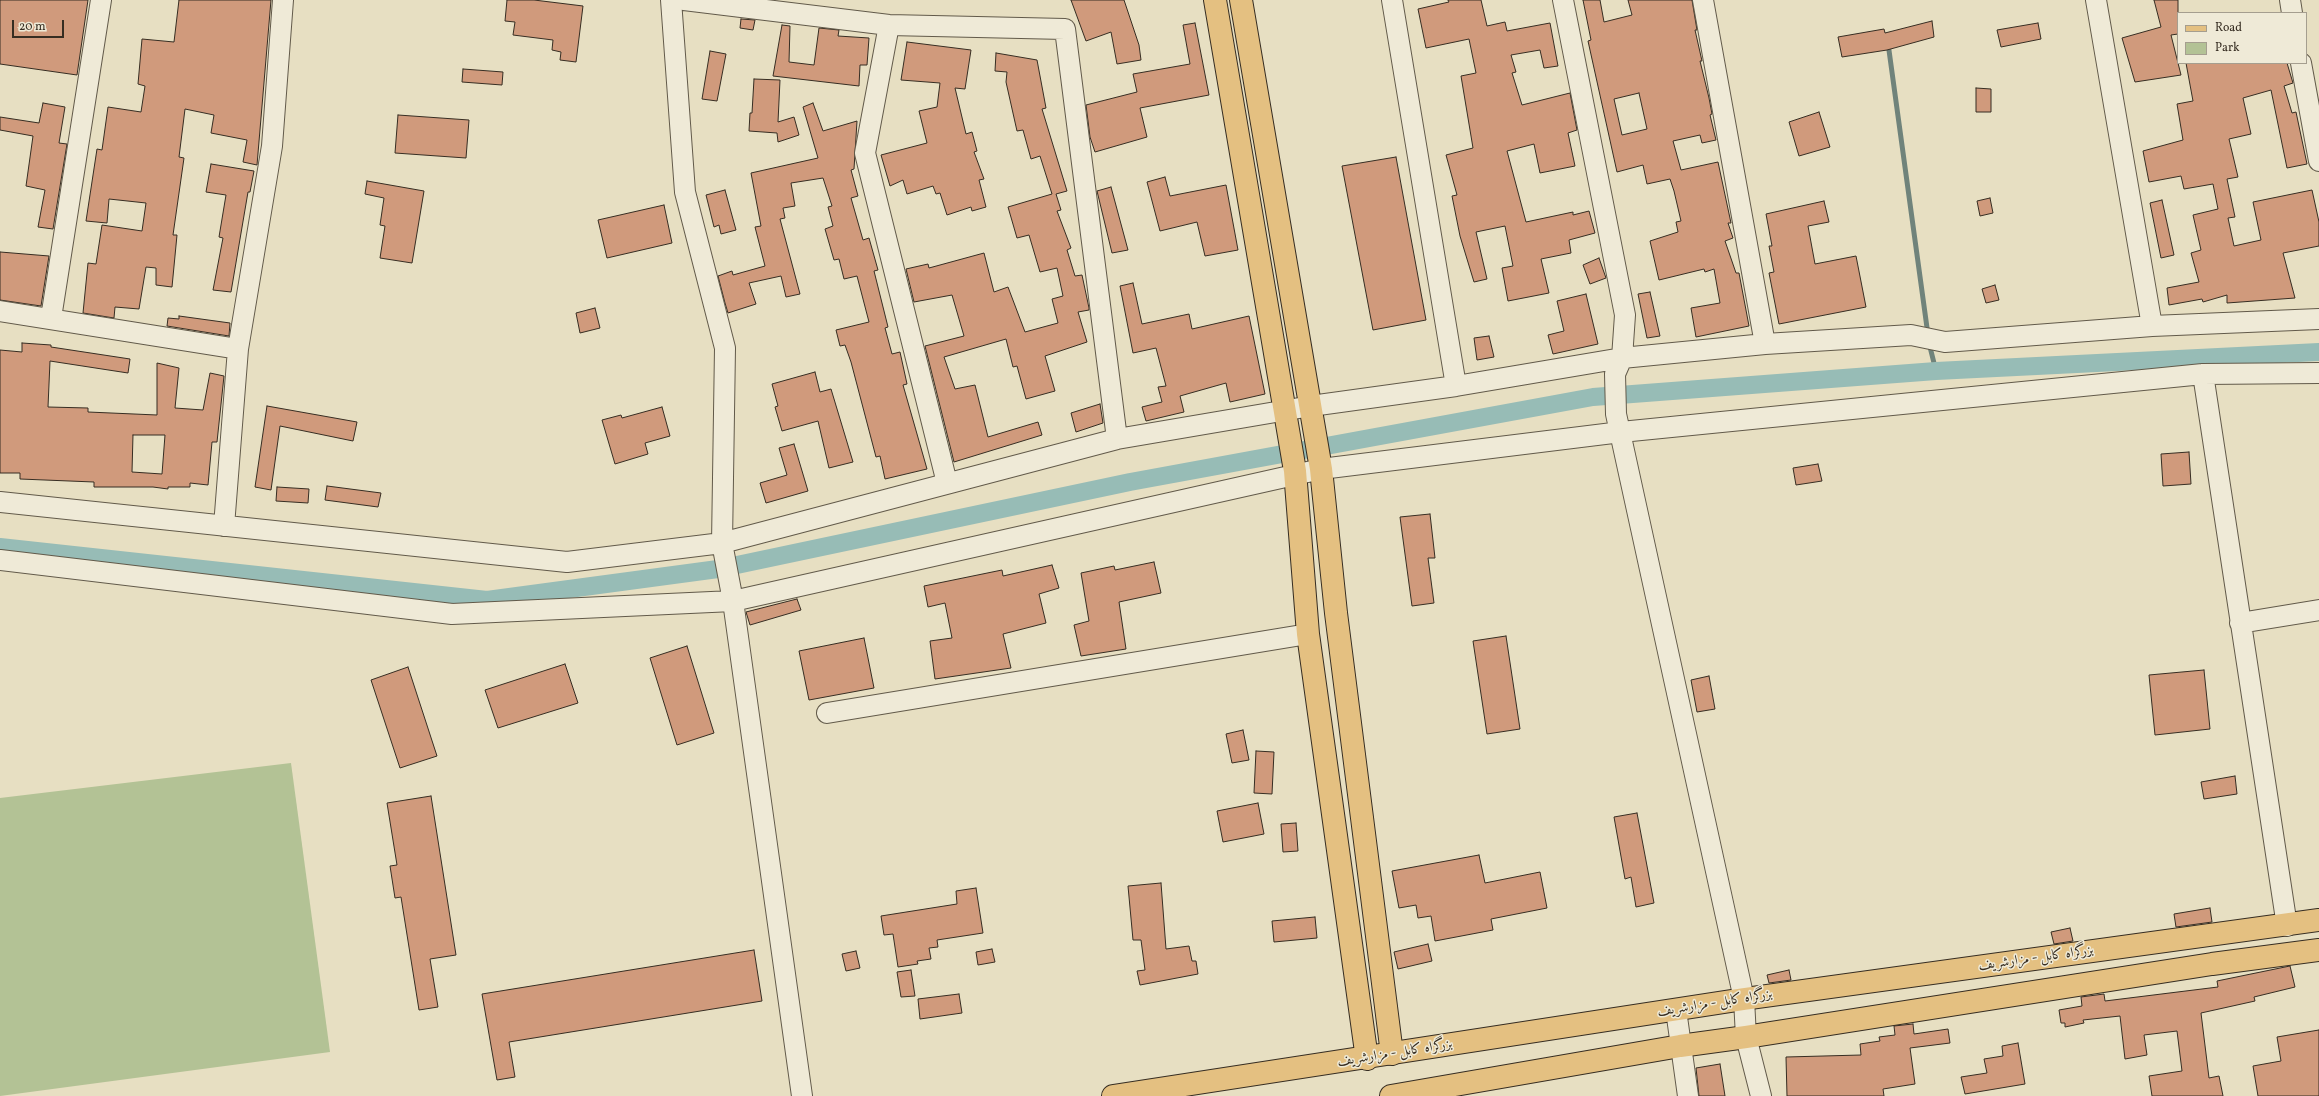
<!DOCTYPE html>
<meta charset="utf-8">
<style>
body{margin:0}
#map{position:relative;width:2319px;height:1096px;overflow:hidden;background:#e7dfc2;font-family:Vollkorn,serif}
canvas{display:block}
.legend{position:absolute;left:2177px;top:12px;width:130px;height:52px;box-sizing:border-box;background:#efead7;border:1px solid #a59e8f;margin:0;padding:5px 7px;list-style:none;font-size:12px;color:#362d22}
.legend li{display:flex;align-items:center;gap:8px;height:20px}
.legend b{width:20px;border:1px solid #a59e8f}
.scale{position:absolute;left:12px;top:20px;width:52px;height:18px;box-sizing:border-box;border:2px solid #362d22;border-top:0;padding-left:5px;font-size:12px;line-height:14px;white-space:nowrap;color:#362d22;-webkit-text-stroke:3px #efead7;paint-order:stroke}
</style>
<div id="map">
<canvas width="2319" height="1096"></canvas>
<ul class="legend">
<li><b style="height:5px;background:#e4c081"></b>Road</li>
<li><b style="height:11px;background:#b3c295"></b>Park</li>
</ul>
<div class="scale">20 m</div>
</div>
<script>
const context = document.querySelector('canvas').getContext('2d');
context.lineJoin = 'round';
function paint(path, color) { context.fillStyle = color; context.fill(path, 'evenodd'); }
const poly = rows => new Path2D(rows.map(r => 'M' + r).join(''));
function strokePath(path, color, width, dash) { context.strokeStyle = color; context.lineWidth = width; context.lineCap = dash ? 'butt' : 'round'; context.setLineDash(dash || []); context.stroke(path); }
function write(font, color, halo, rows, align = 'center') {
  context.font = font + ' Vollkorn,Amiri,serif'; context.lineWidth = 3; context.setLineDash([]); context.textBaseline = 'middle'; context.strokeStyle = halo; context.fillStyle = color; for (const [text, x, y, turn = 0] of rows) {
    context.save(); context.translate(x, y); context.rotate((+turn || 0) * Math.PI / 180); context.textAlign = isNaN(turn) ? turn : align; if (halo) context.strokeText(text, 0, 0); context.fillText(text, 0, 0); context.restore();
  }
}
paint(poly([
 [291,763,330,1052,0,1096,0,798]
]), '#b3c295');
strokePath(poly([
 [1888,43,1928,335],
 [1929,343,1936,371]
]), '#70837b', 5);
strokePath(poly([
 [0,547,487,600,718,569,1130,482,1593,397,1936,371,2319,352]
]), '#97bcb6', 18);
const building = poly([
 [0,0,88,0,77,75,0,64,0,0],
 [179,0,271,0,257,165,243,162,247,140,211,133,214,115,185,109,179,157,184,158,173,235,177,235,172,287,156,285,156,268,146,267,139,309,115,307,114,318,83,313,88,263,96,264,102,225,142,231,146,203,109,199,107,223,86,221,97,149,102,150,108,107,141,112,145,86,138,84,142,39,174,42,179,0],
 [507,0,534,0,583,6,576,62,560,60,561,52,552,50,553,40,513,35,515,22,505,21,507,0],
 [1071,0,1124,0,1139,45,1141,60,1117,64,1111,32,1086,41,1071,0],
 [1448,0,1481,0,1487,26,1505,22,1507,31,1550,23,1558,66,1544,68,1540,50,1511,55,1516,72,1512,73,1522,105,1570,93,1577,130,1568,133,1575,166,1540,173,1534,144,1507,151,1526,222,1573,212,1573,215,1589,211,1595,233,1569,240,1571,253,1541,259,1549,293,1508,301,1502,268,1513,266,1505,226,1476,232,1487,279,1474,282,1460,236,1452,196,1457,195,1446,155,1473,148,1461,76,1476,73,1469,39,1426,48,1418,9,1449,2,1448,0],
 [1583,0,1600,0,1604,22,1632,15,1628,0,1692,0,1697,30,1695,30,1702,61,1700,61,1709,98,1712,114,1710,115,1716,140,1702,143,1700,135,1673,141,1681,170,1718,162,1731,223,1728,223,1733,238,1725,241,1736,273,1739,273,1749,326,1696,337,1691,308,1720,303,1714,269,1705,272,1704,269,1659,280,1650,241,1678,232,1676,222,1681,221,1674,191,1670,179,1647,184,1643,165,1617,172,1588,41,1591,40,1583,0],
 [1639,93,1647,129,1622,135,1614,99,1639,93],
 [2154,0,2178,0,2178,34,2171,35,2181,75,2135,82,2122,38,2161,27,2154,0],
 [741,19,755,20,753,30,740,28,741,19],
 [1932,21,1934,37,1887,50,1842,57,1838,37,1884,29,1885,33,1932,21],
 [1195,23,1209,95,1140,108,1147,137,1095,152,1090,137,1086,105,1137,92,1133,74,1190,64,1183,25,1195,23],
 [2038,23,2041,39,2001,47,1997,30,2038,23],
 [782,25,790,26,789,62,814,65,819,28,839,30,838,36,869,38,867,65,860,65,859,86,773,76,782,25],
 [907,42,971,50,965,89,955,88,966,134,972,132,977,151,974,152,984,179,979,180,986,207,972,211,971,207,947,215,940,193,936,194,933,186,907,194,903,180,890,186,881,155,927,143,919,111,937,107,940,83,901,80,907,42],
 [710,51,726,54,717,101,702,99,710,51],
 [996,53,1037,60,1046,108,1042,109,1067,191,1056,194,1061,210,1057,211,1071,248,1067,250,1075,276,1082,275,1089,308,1089,310,1078,312,1087,342,1045,356,1055,391,1026,399,1017,366,1013,367,1006,339,944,357,955,389,975,385,988,437,1038,422,1042,435,954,462,925,346,964,336,952,295,914,302,906,269,928,264,929,268,984,253,994,292,1008,287,1025,332,1058,323,1052,299,1063,296,1057,268,1040,272,1029,235,1017,238,1008,207,1052,194,1040,156,1031,159,1023,130,1017,131,1006,82,1007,72,995,71,996,53],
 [2186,63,2287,63,2293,83,2284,86,2292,113,2296,112,2307,164,2287,168,2271,90,2243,98,2251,134,2229,139,2238,177,2227,179,2235,217,2228,218,2234,246,2261,240,2253,202,2312,190,2319,222,2319,246,2283,253,2295,298,2227,303,2227,295,2203,302,2202,299,2169,305,2167,288,2199,282,2191,253,2201,250,2193,215,2218,209,2213,184,2184,189,2181,176,2149,182,2143,151,2183,140,2177,104,2193,101,2186,63],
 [463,69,503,72,502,85,462,82,463,69],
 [754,79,780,80,778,122,794,117,799,135,778,142,777,133,749,131,750,113,752,113,754,79],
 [1976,88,1991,89,1991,112,1976,112,1976,88],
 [43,103,65,107,59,143,67,144,53,229,38,227,45,190,26,186,33,136,0,130,0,117,39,123,43,103],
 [813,103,823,131,857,121,854,169,851,170,858,196,851,198,863,240,869,238,878,270,874,271,888,327,885,328,892,354,900,352,907,384,903,385,927,469,885,479,880,456,876,457,851,362,845,345,840,346,836,330,869,322,857,276,844,279,839,259,834,260,825,229,833,226,828,207,832,206,823,178,791,183,795,206,783,208,785,218,780,219,800,294,786,297,781,276,749,283,756,304,728,313,725,303,718,276,732,271,733,275,765,266,755,227,761,226,751,173,818,158,803,107,813,103],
 [1819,112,1830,147,1799,156,1789,122,1819,112],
 [398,115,469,120,466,158,395,153,398,115],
 [1396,157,1426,320,1373,330,1342,166,1396,157],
 [211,164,254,171,250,192,248,192,231,292,213,290,223,238,219,237,226,195,206,192,211,164],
 [1165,177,1170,196,1226,185,1238,250,1205,256,1197,222,1160,231,1147,182,1165,177],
 [367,181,424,191,412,263,380,258,385,226,380,225,384,198,365,194,367,181],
 [1111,187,1128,250,1112,253,1097,191,1111,187],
 [725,190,736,230,721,234,719,225,714,227,706,195,725,190],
 [1990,198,1993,213,1980,216,1977,201,1990,198],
 [2162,200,2174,255,2161,258,2150,203,2162,200],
 [1824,201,1829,222,1808,226,1815,264,1856,256,1866,307,1779,324,1769,273,1774,272,1769,246,1772,246,1766,214,1824,201],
 [664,205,672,243,607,258,598,220,664,205],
 [0,252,49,256,41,306,0,300,0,252],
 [1599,258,1606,278,1590,284,1583,265,1599,258],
 [1133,283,1142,324,1189,314,1192,329,1249,316,1265,394,1230,402,1226,383,1180,396,1184,412,1146,421,1142,407,1162,402,1158,387,1166,386,1156,348,1133,353,1120,286,1133,283],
 [1995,285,1999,300,1986,303,1982,289,1995,285],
 [1650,292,1660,336,1647,338,1638,294,1650,292],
 [1586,294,1598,344,1553,354,1548,335,1564,331,1557,301,1586,294],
 [595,308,600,328,580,333,576,313,595,308],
 [179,316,230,323,229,336,167,326,168,318,179,319,179,316],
 [1489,336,1494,357,1477,360,1474,338,1489,336],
 [22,343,51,345,51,347,130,359,128,373,50,361,48,407,88,408,88,412,157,415,157,363,179,368,175,408,203,410,210,373,224,376,217,442,212,442,208,485,190,483,190,487,168,487,168,489,153,487,94,487,94,482,20,479,20,473,0,473,0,350,22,352,22,343],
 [133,435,165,435,162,474,132,472,133,435],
 [815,372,820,392,831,389,853,462,829,468,818,421,782,431,775,407,778,406,772,384,815,372],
 [1100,404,1103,423,1076,432,1071,413,1100,404],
 [267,406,357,422,353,441,280,426,271,490,255,487,267,406],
 [662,407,670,436,645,443,648,454,615,464,602,420,621,415,622,418,662,407],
 [794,444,808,491,766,503,760,483,787,475,779,448,794,444],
 [2189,452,2191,484,2163,486,2161,454,2189,452],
 [1818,464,1822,481,1796,485,1793,468,1818,464],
 [327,486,381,493,378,507,325,500,327,486],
 [277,487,309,489,308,503,276,501,277,487],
 [1430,514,1435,558,1428,558,1434,603,1412,606,1400,517,1430,514],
 [1154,562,1161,593,1119,602,1126,649,1081,656,1074,625,1089,621,1081,573,1114,566,1115,570,1154,562],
 [1052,565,1059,588,1039,594,1046,623,1003,634,1011,668,935,679,930,641,952,638,945,603,928,607,924,586,1002,570,1003,576,1052,565],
 [797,599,801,610,750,625,746,612,797,599],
 [1506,636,1520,729,1487,734,1473,641,1506,636],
 [864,638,874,688,809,700,799,651,864,638],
 [687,646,714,733,677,745,650,658,687,646],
 [565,664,578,703,498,728,485,690,565,664],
 [408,667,437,756,400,768,371,680,408,667],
 [2204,670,2210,729,2155,735,2149,675,2204,670],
 [1709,676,1715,709,1697,712,1691,680,1709,676],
 [1243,730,1249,760,1232,763,1226,734,1243,730],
 [1256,751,1274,752,1272,794,1254,793,1256,751],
 [2235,776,2237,794,2204,799,2201,782,2235,776],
 [431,796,456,955,430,959,438,1007,419,1010,401,897,395,898,390,866,397,865,387,803,431,796],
 [1258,803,1264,834,1223,842,1217,811,1258,803],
 [1637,813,1654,903,1636,907,1631,877,1625,879,1614,817,1637,813],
 [1296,823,1298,851,1283,852,1281,824,1296,823],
 [1479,855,1485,883,1540,872,1547,908,1491,919,1493,930,1435,941,1431,916,1418,918,1416,905,1399,908,1392,871,1479,855],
 [1161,883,1166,949,1189,946,1192,961,1196,961,1198,974,1140,985,1137,971,1145,970,1141,940,1133,940,1128,886,1161,883],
 [976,888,983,933,937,940,938,947,929,948,931,959,917,961,918,964,898,967,893,934,884,935,881,916,957,904,956,891,976,888],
 [2210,908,2212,922,2176,927,2174,914,2210,908],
 [1315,917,1317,938,1274,942,1272,921,1315,917],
 [2070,928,2073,941,2054,944,2051,932,2070,928],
 [1428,944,1432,961,1398,969,1394,952,1428,944],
 [992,949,995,962,978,965,976,952,992,949],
 [754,950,762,1001,509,1042,515,1077,497,1080,482,994,754,950],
 [856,951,860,968,846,971,842,954,856,951],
 [2290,966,2295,987,2254,997,2255,1001,2201,1013,2209,1078,2219,1076,2223,1096,2152,1096,2149,1076,2182,1071,2177,1031,2144,1035,2147,1055,2125,1059,2120,1016,2083,1020,2084,1023,2065,1027,2065,1023,2061,1023,2059,1010,2082,1006,2081,997,2104,994,2105,1001,2218,987,2217,981,2290,966],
 [911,970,915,996,901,997,897,972,911,970],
 [1789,970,1791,980,1769,983,1767,975,1789,970],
 [959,994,962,1013,920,1019,918,999,959,994],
 [1913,1024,1914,1034,1948,1029,1950,1043,1910,1048,1915,1084,1883,1089,1884,1096,1787,1096,1786,1057,1861,1055,1860,1044,1880,1041,1879,1037,1895,1035,1894,1026,1913,1024],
 [2319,1030,2319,1096,2258,1096,2253,1066,2281,1061,2277,1037,2319,1030],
 [2018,1043,2025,1084,1965,1094,1961,1077,1987,1073,1984,1059,2003,1056,2002,1046,2018,1043],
 [1720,1064,1725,1096,1699,1096,1696,1068,1720,1064]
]);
paint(building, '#d09a7c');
strokePath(building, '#362d22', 1);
const minor = poly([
 [671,0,685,192,725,348,722,543,733,601,802,1096],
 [684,0,889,25,1065,29,1117,439],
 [1392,0,1456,386],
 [1563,0,1625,315,1622,358,1615,374,1616,414,1744,999,1746,1037,1761,1096],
 [1703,0,1765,344],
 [2096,0,2152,326],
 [2290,0,2292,13],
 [889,25,865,153,947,483],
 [2301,63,2319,161],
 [0,311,238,349],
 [51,318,101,0],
 [2203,374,2287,926],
 [0,502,567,562,722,543,1117,439,1311,406,1456,386,1622,358,1765,344,1911,335,1945,342,2152,326,2319,319],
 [224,526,238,349,272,146,283,0],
 [0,560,452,614,733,601,1321,469,1621,432,2203,374,2319,373],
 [2240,623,2319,610],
 [827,713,1308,634],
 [1676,1010,1688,1096]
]);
const major = poly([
 [1215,0,1295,471,1308,634,1367,1059],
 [1241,0,1321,469,1336,613,1392,1054]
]);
const highway = poly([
 [1113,1096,1744,999,2319,920],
 [1391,1096,1680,1046,1746,1037,2212,964,2319,950]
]);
strokePath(minor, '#625a4a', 22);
strokePath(major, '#362d22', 24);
strokePath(highway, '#362d22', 24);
strokePath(minor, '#efead7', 20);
strokePath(major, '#e4c081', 22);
strokePath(highway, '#e4c081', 22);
write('14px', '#362d22', '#efead7', [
 ["بزرگراه کابل - مزارشریف",2036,959,-8],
 ["بزرگراه کابل - مزارشریف",1715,1004,-9],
 ["بزرگراه کابل - مزارشریف",1395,1054,-9]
]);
</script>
